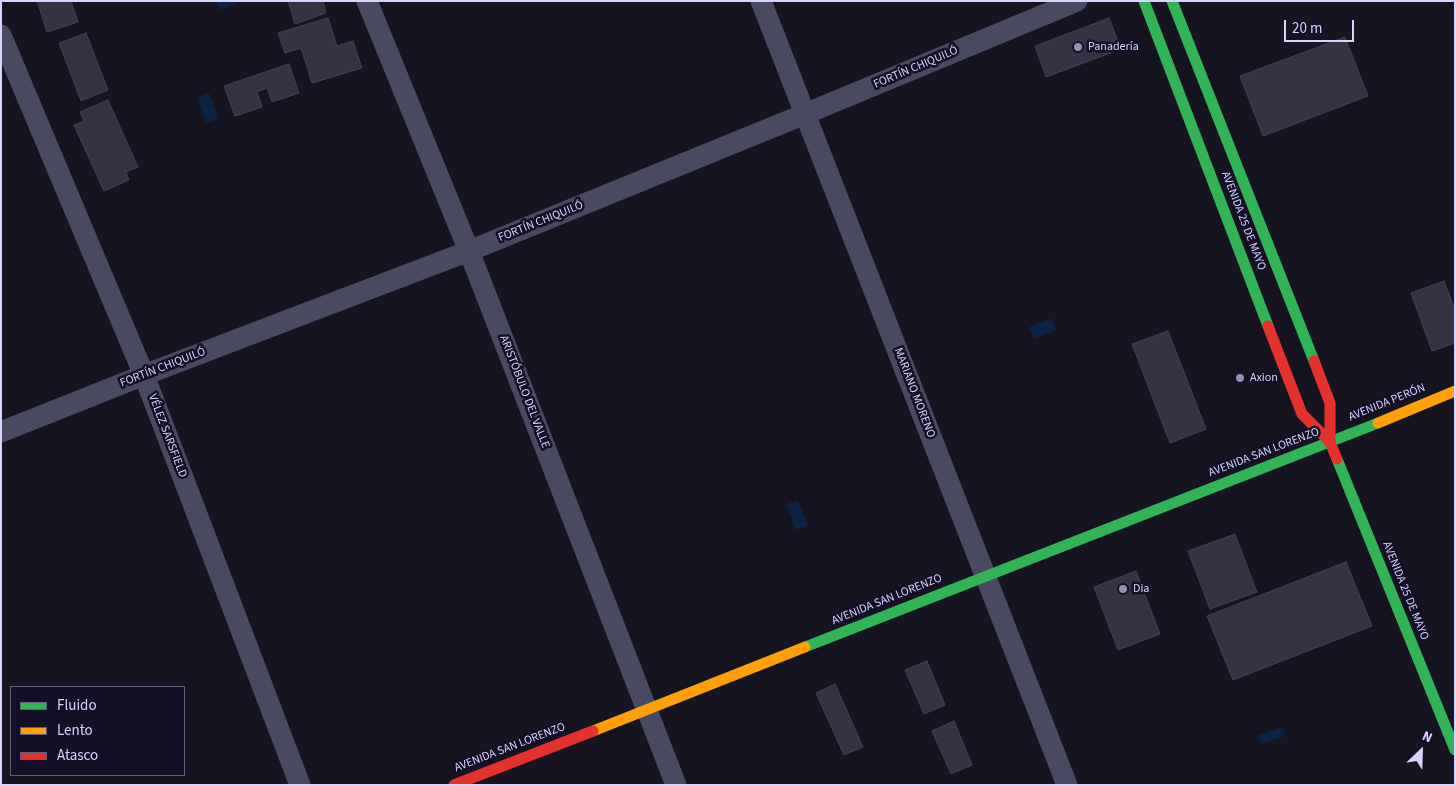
<!DOCTYPE html>
<meta charset="utf-8">
<style>
body{margin:0}
#map{position:relative;width:1456px;height:786px;overflow:hidden;background:#161421;font-family:"Source Sans 3",sans-serif}
canvas{display:block}
.frame{position:absolute;inset:0;border:2px solid #d9d4ff;pointer-events:none}
.legend{position:absolute;left:10px;top:686px;width:175px;height:90px;box-sizing:border-box;background:#130f26;border:1px solid #625e7d;margin:0;padding:6px 9px;list-style:none;font-size:15px;color:#d9d4ff}
.legend li{display:flex;align-items:center;gap:10px;height:25px}
.legend b{width:25px;border:1px solid #625e7d}
.north{position:absolute;left:1396px;top:726px;width:50px;height:50px;-webkit-text-stroke:4px #130f26;paint-order:stroke;rotate:24deg;font-size:14px;font-weight:700;line-height:20px;text-align:center;color:#d9d4ff}
.north::after{content:'';display:block;margin:auto;width:18px;height:22px;background:#d9d4ff;clip-path:polygon(50% 0,100% 100%,50% 72%,0 100%)}
.scale{position:absolute;left:1284px;top:20px;width:70px;height:22px;box-sizing:border-box;border:2px solid #d9d4ff;border-top:0;padding-left:6px;font-size:15px;line-height:18px;white-space:nowrap;color:#d9d4ff;-webkit-text-stroke:4px #130f26;paint-order:stroke}
</style>
<div id="map">
<canvas width="1456" height="786"></canvas>
<div class="frame"></div>
<ul class="legend">
<li><b style="height:6px;background:#30b455"></b>Fluido</li>
<li><b style="height:6px;background:#ff9f0a"></b>Lento</li>
<li><b style="height:6px;background:#e5322d"></b>Atasco</li>
</ul>
<div class="north">N</div>
<div class="scale">20 m</div>
</div>
<script>
const context = document.querySelector('canvas').getContext('2d');
context.lineJoin = 'round';
function paint(path, color) { context.fillStyle = color; context.fill(path, 'evenodd'); }
const poly = rows => new Path2D(rows.map(r => 'M' + r).join(''));
function strokePath(path, color, width, dash) { context.strokeStyle = color; context.lineWidth = width; context.lineCap = dash ? 'butt' : 'round'; context.setLineDash(dash || []); context.stroke(path); }
function write(font, color, halo, rows, align = 'center') {
  context.font = font + ' "Source Sans 3",sans-serif'; context.lineWidth = 5; context.setLineDash([]); context.textBaseline = 'middle'; context.strokeStyle = halo; context.fillStyle = color; for (const [text, x, y, turn = 0] of rows) {
    context.save(); context.translate(x, y); context.rotate((+turn || 0) * Math.PI / 180); context.textAlign = isNaN(turn) ? turn : align; if (halo) context.strokeText(text, 0, 0); context.fillText(text, 0, 0); context.restore();
  }
}
paint(poly([
 [216,1,242,1,220,10],
 [209,93,219,119,206,123,197,97],
 [1051,318,1056,330,1034,339,1029,327],
 [798,500,808,526,795,530,786,504],
 [1282,727,1285,736,1261,744,1258,735]
]), '#0d2144');
const building = poly([
 [37,1,71,1,78,22,47,32,37,1],
 [288,1,323,1,326,13,295,24,288,1],
 [328,18,337,46,353,41,362,68,312,83,301,48,285,53,278,33,328,18],
 [1109,18,1121,49,1046,77,1035,46,1109,18],
 [86,33,108,90,81,101,59,43,86,33],
 [1345,37,1368,96,1263,136,1240,76,1345,37],
 [289,64,299,93,272,102,267,88,257,92,262,107,235,116,224,86,289,64],
 [108,100,138,167,126,172,129,180,104,191,74,125,84,121,80,112,108,100],
 [1444,281,1455,310,1455,343,1432,351,1411,293,1444,281],
 [1168,331,1206,429,1170,443,1132,344,1168,331],
 [1235,534,1257,592,1210,609,1188,551,1235,534],
 [1346,562,1372,626,1233,680,1207,616,1346,562],
 [1136,571,1160,634,1118,650,1094,587,1136,571],
 [927,661,945,705,924,714,905,670,927,661],
 [835,684,863,747,844,755,816,693,835,684],
 [954,721,972,765,951,774,932,731,954,721]
]);
paint(building, '#343243');
strokePath(building, '#433f54', 1);
strokePath(poly([
 [367,1,469,251,676,785],
 [761,1,1067,785],
 [1,35,144,375,300,785],
 [1,432,144,375,469,251,805,114,1077,1]
]), '#4a4962', 21);
strokePath(poly([
 [1144,1,1268,326],
 [1172,1,1314,361],
 [1337,459,1455,750],
 [805,647,1378,423]
]), '#30b455', 11);
strokePath(poly([
 [1378,423,1455,391],
 [593,731,805,647]
]), '#ff9f0a', 11);
strokePath(poly([
 [1268,326,1302,414,1330,442,1337,459],
 [1314,361,1330,403,1330,442],
 [454,785,593,731]
]), '#e5322d', 11);
for (const [x, y, r, color] of [
 [1078,47,5,"#9591b1"],
 [1240,378,5,"#9591b1"],
 [1123,589,5,"#9591b1"]
]) { const dot = new Path2D(); dot.arc(x, y, r, 0, 2 * Math.PI); context.fillStyle = color; context.fill(dot); strokePath(dot, '#130f26', 2); }
write('12px', '#d9d4ff', '#130f26', [
 ["Panadería",1088,47],
 ["Axion",1250,378],
 ["Dia",1133,589]
], 'left');
write('12px', '#d9d4ff', '#130f26', [
 ["FORTÍN CHIQUILÓ",916,68,-23],
 ["AVENIDA 25 DE MAYO",1243,221,69],
 ["FORTÍN CHIQUILÓ",541,222,-22],
 ["FORTÍN CHIQUILÓ",163,368,-21],
 ["ARISTÓBULO DEL VALLE",524,392,69],
 ["MARIANO MORENO",914,393,69],
 ["AVENIDA PERÓN",1387,403,-22],
 ["VÉLEZ SARSFIELD",167,436,69],
 ["AVENIDA SAN LORENZO",1264,453,-21],
 ["AVENIDA 25 DE MAYO",1405,591,68],
 ["AVENIDA SAN LORENZO",887,600,-22],
 ["AVENIDA SAN LORENZO",510,748,-21]
]);
</script>
